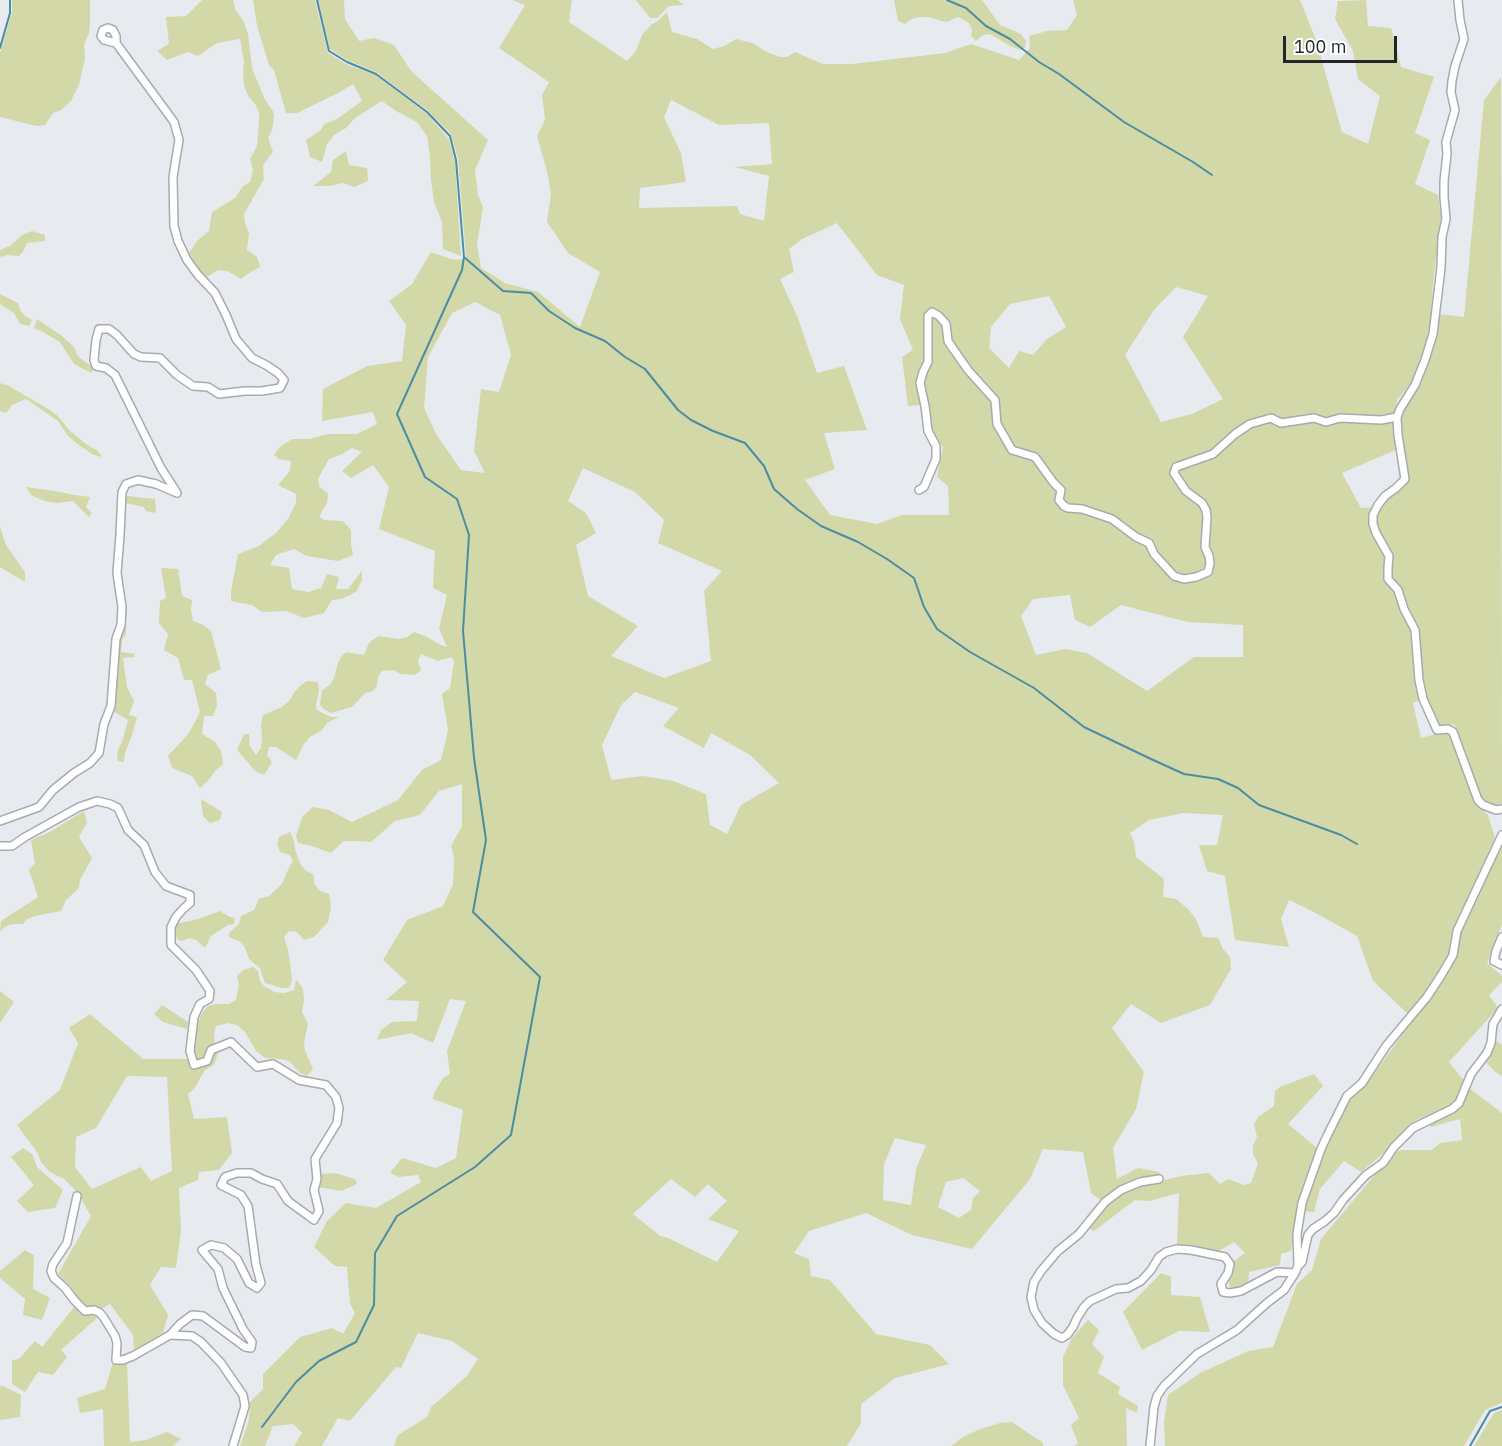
<!DOCTYPE html>
<style>
body{margin:0}
#map{position:relative;width:1502px;height:1446px;overflow:hidden;background:#e7ebef;font-family:"IBM Plex Sans",sans-serif}
canvas{display:block}
.scale{position:absolute;left:1283px;top:36px;width:114px;height:27px;box-sizing:border-box;border:3px solid #242527;border-top:0;padding-left:8px;font-size:18px;line-height:21px;white-space:nowrap;color:#242527;-webkit-text-stroke:4px #fff;paint-order:stroke}
</style>
<div id="map">
<canvas width="1502" height="1446"></canvas>
<div class="scale">100 m</div>
</div>
<script>
const context = document.querySelector('canvas').getContext('2d');
context.lineJoin = 'round';
function paint(path, color) { context.fillStyle = color; context.fill(path, 'evenodd'); }
const poly = rows => new Path2D(rows.map(r => 'M' + r).join(''));
function strokePath(path, color, width, dash) { context.strokeStyle = color; context.lineWidth = width; context.lineCap = dash ? 'butt' : 'round'; context.setLineDash(dash || []); context.stroke(path); }
paint(poly([
 [12,0,90,0,90,23,89,33,84,45,85,58,79,85,71,101,61,110,53,113,45,125,37,126,0,117,0,53,12,12],
 [202,0,233,0,236,11,243,20,248,34,252,68,265,100,273,111,274,116,272,130,268,138,273,152,263,165,264,179,244,214,245,223,249,233,247,250,257,257,260,267,249,273,241,279,227,271,218,270,204,279,198,271,189,253,197,241,209,231,212,212,235,198,243,186,250,182,253,170,250,159,257,146,259,122,259,112,255,104,249,97,244,86,243,69,244,62,240,39,217,43,198,56,188,52,167,60,157,51,169,44,166,17,186,16],
 [253,0,315,0,328,53,348,65,376,75,427,114,449,139,455,162,461,256,443,249,442,222,434,202,431,179,430,156,427,136,417,122,396,111,382,101,355,118,346,128,334,135,327,144,322,162,310,157,306,140,321,130,324,124,337,119,362,101,353,84,340,92,297,113,286,113,274,70,269,65,257,26],
 [318,0,344,0,345,19,359,41,374,38,394,45,411,71,488,140,475,170,478,195,483,207,477,244,481,268,505,283,538,292,580,327,600,272,568,253,547,222,551,194,547,171,537,136,545,120,542,95,549,82,499,48,525,5,512,0,572,0,569,22,627,61,636,51,642,35,652,24,658,21,667,12,672,32,697,39,713,49,724,46,736,39,753,43,765,51,780,57,787,57,795,52,823,64,852,64,945,53,971,44,1019,60,1030,48,1029,36,1047,31,1067,30,1077,15,1073,0,1300,0,1316,40,1342,132,1368,144,1380,96,1358,79,1353,51,1335,19,1338,1,1366,0,1368,26,1391,28,1401,67,1434,77,1415,133,1430,140,1415,184,1438,195,1441,217,1433,285,1431,317,1425,346,1414,379,1397,400,1395,413,1381,417,1339,414,1324,420,1314,414,1282,420,1272,414,1259,417,1232,432,1211,450,1172,466,1171,475,1186,495,1202,508,1203,517,1201,540,1202,549,1207,557,1206,569,1195,574,1185,575,1176,572,1158,552,1150,540,1138,534,1124,526,1113,515,1082,506,1068,506,1063,500,1065,487,1054,479,1036,455,1014,447,1001,423,996,399,976,377,955,349,949,338,948,321,939,313,931,309,924,315,923,362,919,371,917,384,921,405,908,406,902,357,913,350,900,319,904,285,877,275,837,223,802,239,789,249,794,272,780,279,797,316,817,373,844,366,867,430,824,433,835,469,805,480,830,515,877,524,902,515,949,515,948,486,937,477,943,447,933,433,928,404,923,382,925,373,931,363,929,352,930,317,932,314,939,319,945,325,946,342,952,352,967,373,994,401,995,425,1011,452,1034,460,1058,492,1057,501,1064,509,1083,512,1111,521,1122,530,1148,545,1155,557,1175,578,1187,581,1199,579,1211,574,1213,563,1206,546,1209,527,1207,508,1187,488,1177,473,1178,469,1216,456,1237,436,1251,426,1263,421,1272,420,1283,426,1315,421,1327,424,1341,419,1381,423,1395,420,1398,449,1342,473,1361,508,1374,507,1370,518,1371,527,1388,556,1385,569,1387,580,1396,593,1402,611,1414,630,1413,643,1416,662,1416,681,1421,700,1413,703,1421,738,1440,733,1449,733,1454,743,1475,803,1488,815,1495,838,1455,930,1448,955,1441,973,1409,1015,1373,981,1357,936,1312,911,1289,900,1281,919,1289,947,1235,940,1225,876,1207,871,1199,845,1217,845,1223,815,1183,813,1149,820,1130,833,1134,842,1136,857,1164,879,1163,897,1176,899,1188,909,1196,919,1203,937,1218,938,1223,949,1230,957,1231,969,1210,1005,1161,1023,1131,1004,1112,1028,1144,1072,1136,1109,1113,1148,1117,1179,1138,1168,1160,1172,1159,1177,1137,1180,1120,1189,1102,1201,1091,1193,1083,1152,1043,1149,1030,1179,972,1249,912,1235,866,1213,809,1231,794,1253,809,1259,811,1276,830,1280,876,1334,930,1345,949,1364,895,1378,861,1404,861,1423,847,1446,394,1446,398,1435,427,1417,431,1407,467,1376,478,1359,452,1341,418,1333,401,1368,396,1367,350,1421,338,1418,322,1446,294,1446,302,1433,293,1424,273,1426,265,1446,240,1446,249,1420,250,1402,263,1389,263,1374,300,1337,332,1328,343,1334,355,1313,350,1304,347,1267,335,1266,314,1247,327,1221,346,1203,376,1208,421,1182,418,1175,399,1177,390,1173,402,1158,436,1168,456,1158,463,1110,433,1099,434,1093,443,1078,450,1074,447,1051,466,1001,450,999,433,1043,411,1033,377,1040,381,1030,392,1022,417,1021,419,1001,386,1000,407,982,383,960,407,920,443,906,453,884,454,857,451,846,462,826,462,784,439,791,420,815,395,821,371,842,356,841,344,841,331,853,312,846,298,843,296,836,302,817,313,807,329,810,352,822,398,800,422,770,441,760,448,730,442,694,450,688,454,662,452,657,438,661,421,654,418,661,421,670,415,675,401,674,393,670,382,671,378,677,377,685,373,691,365,693,352,707,331,713,325,710,320,705,322,690,330,685,334,678,338,663,341,657,346,652,364,655,368,645,371,641,379,636,398,639,407,637,414,632,427,637,441,645,447,647,439,629,447,595,433,588,435,551,379,529,389,487,373,465,351,478,342,471,362,452,352,448,342,454,329,459,318,479,319,486,328,494,327,503,319,517,325,520,343,521,351,530,351,545,353,555,338,561,307,556,294,549,276,555,270,565,289,568,292,589,308,592,321,588,327,574,339,577,336,589,348,589,362,571,362,580,356,592,341,599,332,600,324,613,304,618,286,611,262,612,252,605,231,601,231,591,238,554,259,546,276,533,288,519,296,503,296,494,278,485,290,471,291,461,279,459,274,455,280,447,292,439,309,439,328,434,357,434,377,424,373,412,322,421,323,389,367,366,402,361,406,325,389,301,412,284,431,252,451,259,465,260,466,256,458,159,451,134,427,110,376,72,347,60,330,49],
 [671,100,719,125,769,123,772,164,735,167,769,176,764,221,740,214,737,206,639,208,640,188,686,182,681,153,664,117],
 [1176,287,1208,296,1183,337,1223,399,1192,414,1161,422,1125,355,1154,310],
 [1049,296,1066,327,1047,339,1033,355,1019,351,1009,368,989,348,991,327,1010,304],
 [475,302,500,315,511,355,499,392,481,389,474,451,485,473,461,470,436,434,424,408,428,357,452,313],
 [583,468,635,492,664,520,658,543,722,571,704,591,711,661,664,678,611,656,638,626,588,596,576,545,596,533,586,513,568,501],
 [1070,595,1075,620,1090,627,1121,605,1188,622,1243,625,1243,657,1194,657,1147,691,1087,653,1065,649,1036,655,1021,616,1033,599],
 [635,692,679,708,663,726,704,748,711,733,750,755,779,783,741,805,727,834,710,825,706,794,673,781,643,776,611,780,602,745,621,705],
 [895,1138,926,1145,916,1169,911,1205,883,1200,884,1164],
 [963,1178,980,1191,973,1198,971,1210,959,1218,938,1207,946,1182],
 [671,1179,695,1197,708,1184,727,1201,708,1219,739,1231,717,1262,668,1238,660,1236,633,1214],
 [636,0,678,0,684,5,669,6,657,18,650,18],
 [894,0,982,0,1000,25,1021,34,1026,41,1025,47,1021,50,1012,47,990,34,983,35,976,41,971,36,972,30,969,23,958,17,947,22,941,21,930,17,918,17,912,19,905,24,898,21],
 [1501,77,1502,805,1495,806,1485,803,1481,798,1454,724,1439,728,1425,697,1420,659,1418,629,1401,588,1390,577,1392,554,1378,532,1376,523,1376,515,1380,506,1386,497,1408,479,1399,416,1418,385,1438,314,1464,317,1484,100],
 [346,151,349,165,367,168,368,181,354,187,343,183,330,186,313,186,331,172,333,160],
 [32,231,45,235,45,241,27,243,24,250,19,256,7,255,0,257,0,250,10,246,22,235],
 [0,294,18,303,20,310,25,316,32,320,29,326,20,324,14,313,0,304],
 [37,319,62,336,74,347,77,355,84,361,94,368,91,373,74,364,60,342,43,332,34,328],
 [0,383,9,386,50,410,58,416,69,430,86,444,98,451,102,457,94,455,80,446,68,436,58,421,26,399,12,405,6,413,0,411],
 [26,487,61,492,74,495,90,497,86,507,92,513,89,517,73,501,57,503,44,501,31,495],
 [127,496,155,499,156,513,146,511,144,507,125,503],
 [0,527,6,545,25,572,25,582,0,567],
 [161,568,178,569,182,596,192,600,191,609,193,621,203,625,211,631,221,669,208,675,205,684,216,693,217,705,213,716,204,716,202,734,215,742,221,751,223,764,215,771,208,781,200,788,192,776,172,768,168,756,189,733,200,712,192,680,184,680,178,658,164,650,168,634,159,623,160,601,166,598],
 [125,607,126,610,126,634,122,640,121,652,135,654,134,657,123,658,127,687,134,701,129,715,137,717,132,735,125,753,124,762,117,761,118,750,122,742,128,720,113,711,116,699,115,681,117,642],
 [307,681,318,682,319,691,316,704,316,709,324,714,332,717,339,717,327,723,321,731,310,737,304,744,296,760,276,747,269,747,267,755,272,762,264,775,255,771,237,750,244,734,249,734,250,746,256,755,261,748,262,737,261,725,263,715,282,707,290,700,294,693,300,686],
 [201,799,222,812,220,820,210,823,203,816],
 [84,811,87,822,79,837,92,858,80,880,79,888,66,900,61,911,35,916,27,919,23,924,14,924,6,926,0,932,1,921,38,897,29,870,35,863,31,840,48,833],
 [290,832,294,841,295,850,301,865,306,871,313,874,315,885,320,891,329,894,331,907,328,922,314,937,304,940,297,932,289,931,284,937,288,950,292,979,291,984,288,988,282,988,265,983,260,968,249,959,244,946,239,941,229,937,229,933,239,924,241,916,254,910,259,899,269,896,282,884,290,865,293,862,290,855,280,852,277,844,279,837],
 [1502,842,1502,924,1487,963,1502,976,1502,982,1489,995,1498,1008,1449,1062,1465,1082,1460,1094,1456,1100,1447,1108,1416,1120,1408,1127,1391,1147,1361,1172,1344,1161,1320,1189,1314,1212,1303,1211,1323,1149,1348,1097,1366,1084,1430,997,1456,956,1461,930],
 [220,911,230,917,235,918,234,924,228,925,211,936,205,948,196,940,189,938,182,941,177,939,175,931,176,924,198,919],
 [253,967,258,971,260,981,264,986,274,992,284,993,294,990,296,979,303,989,304,1000,302,1012,308,1024,304,1042,305,1051,313,1069,306,1076,299,1072,289,1061,281,1059,265,1058,256,1051,245,1032,237,1025,228,1023,216,1026,214,1034,215,1046,206,1060,196,1060,192,1049,199,1020,203,1012,208,1006,216,1004,229,1004,236,1000,239,984,237,976,243,970],
 [0,991,14,1002,0,1023],
 [162,1005,188,1022,187,1029,163,1022,154,1014],
 [90,1014,143,1059,188,1059,193,1068,208,1065,214,1052,219,1050,214,1065,205,1070,194,1089,188,1094,194,1119,227,1117,232,1153,219,1170,199,1172,198,1180,179,1188,181,1231,176,1268,161,1267,150,1285,168,1315,163,1333,134,1350,133,1335,110,1304,101,1309,95,1306,85,1308,69,1284,58,1274,91,1216,77,1192,64,1179,50,1172,41,1162,37,1152,17,1125,60,1090,78,1043,69,1028],
 [127,1076,167,1077,172,1171,151,1181,141,1167,92,1189,75,1167,76,1137,96,1128],
 [1495,1040,1502,1045,1502,1076,1494,1071,1485,1061],
 [1314,1074,1323,1086,1288,1124,1317,1148,1298,1203,1291,1251,1281,1254,1280,1265,1249,1272,1248,1283,1239,1287,1230,1288,1228,1279,1232,1271,1234,1261,1245,1253,1234,1242,1217,1252,1177,1245,1179,1193,1149,1201,1135,1200,1094,1231,1088,1228,1108,1203,1123,1192,1140,1186,1181,1176,1209,1173,1220,1184,1228,1179,1244,1185,1251,1183,1258,1163,1253,1154,1253,1146,1257,1137,1254,1124,1258,1117,1274,1106,1275,1091,1280,1087],
 [1469,1088,1502,1113,1502,1403,1485,1410,1464,1446,1165,1446,1164,1423,1168,1395,1200,1373,1248,1351,1273,1347,1297,1284,1312,1270,1321,1239,1377,1172,1399,1150,1432,1150,1440,1143,1462,1140,1460,1119,1431,1127,1428,1123,1455,1111,1462,1104],
 [23,1148,32,1154,37,1167,63,1190,55,1208,28,1212,17,1201,34,1185,11,1157],
 [335,1173,355,1179,357,1184,342,1191,317,1187,321,1174],
 [25,1250,34,1255,33,1289,50,1298,42,1320,23,1315,25,1299,0,1278,0,1271],
 [1161,1273,1171,1277,1171,1295,1200,1297,1210,1332,1179,1331,1142,1350,1123,1312],
 [75,1306,85,1314,95,1314,97,1318,61,1350,67,1357,53,1375,38,1372,25,1392,12,1384,12,1360,19,1359,35,1341,42,1347],
 [1088,1320,1099,1330,1092,1344,1104,1357,1098,1373,1120,1387,1118,1394,1138,1406,1137,1413,1126,1408,1127,1446,1074,1446,1078,1443,1071,1425,1079,1418,1063,1385,1063,1357,1072,1338],
 [113,1362,127,1364,130,1442,146,1440,167,1432,181,1439,173,1446,104,1446,103,1409,80,1413,77,1398,105,1389],
 [1,1385,21,1395,20,1417,0,1420,0,1387],
 [1502,1410,1502,1446,1474,1446,1494,1413],
 [1012,1422,1043,1443,1043,1446,951,1446,963,1437,980,1429,1000,1423]
]), '#d2d8a8');
strokePath(poly([
 [947,0,966,8,986,26,1010,39,1039,62,1059,74,1124,122,1193,162,1212,175],
 [0,48,10,13,10,0],
 [464,257,503,291,531,293,549,311,575,328,605,341,625,357,645,369,678,410,691,420,713,431,745,443,764,466,774,489,797,509,821,526,858,542,887,559,914,578,924,607,937,629,970,652,1034,688,1084,727,1151,759,1184,774,1218,779,1238,788,1259,805,1341,835,1357,844],
 [262,1427,296,1382,319,1361,356,1342,374,1305,375,1253,397,1216,475,1167,511,1135,540,977,473,912,486,840,474,758,463,631,469,535,457,499,425,477,397,414,462,270,464,257,456,160,450,136,427,112,376,74,347,62,329,51,317,0],
 [1470,1446,1490,1411,1502,1407]
]), '#4b8da2', 2);
const minor = poly([
 [1458,0,1460,20,1464,39,1455,66,1452,81,1451,92,1455,110,1446,142,1447,154,1444,181,1444,197,1446,219,1442,237,1441,268,1433,334,1425,360,1415,385,1400,409,1397,417,1398,435,1405,479,1396,488,1385,496,1378,505,1373,515,1373,524,1376,533,1389,556,1388,568,1388,579,1398,590,1404,609,1415,630,1419,680,1423,699,1437,730,1448,729,1453,732,1478,800,1483,805,1496,810,1502,809],
 [919,490,924,487,936,459,936,446,928,431,925,406,920,383,923,372,928,362,928,316,932,312,939,316,946,324,948,341,954,350,968,370,995,400,997,424,1012,450,1035,457,1053,482,1061,490,1059,500,1064,506,1068,508,1082,509,1112,519,1136,537,1149,543,1154,554,1174,576,1184,579,1196,577,1208,572,1210,563,1209,556,1205,547,1207,517,1206,510,1202,503,1186,491,1174,473,1176,467,1213,454,1235,434,1250,424,1271,418,1281,423,1314,418,1326,422,1340,418,1381,420,1397,417],
 [0,821,39,807,53,790,74,773,90,763,99,753,104,724,111,706,116,639,121,625,122,607,117,573,120,535,122,492,126,484,138,480,156,484,177,493,161,468,115,375,106,368,96,366,94,360,96,340,99,329,109,329,117,335,134,354,141,357,160,358,177,375,193,386,208,387,219,394,245,391,262,391,280,388,284,380,278,373,266,365,252,358,236,339,226,315,215,293,198,275,187,260,178,241,174,226,173,177,179,140,174,122,116,43,116,36,113,30,108,28,103,30,101,36,104,40,116,43],
 [0,846,12,846,25,837,79,807,97,801,110,804,118,808,128,830,144,845,155,872,166,886,190,895,190,903,183,909,176,917,171,927,171,945,196,970,210,991,209,999,200,1004,194,1017,190,1051,194,1065,207,1061,211,1050,231,1042,257,1067,273,1064,299,1080,326,1085,336,1097,339,1108,337,1123,315,1159,317,1179,314,1190,319,1211,314,1220,288,1201,277,1184,262,1179,251,1173,237,1173,225,1177,221,1185,241,1195,248,1206,256,1265,261,1283,257,1288,249,1283,237,1259,224,1248,211,1245,202,1250,218,1269,223,1288,243,1329,252,1342,251,1348,245,1347,203,1316,192,1315,180,1324,170,1335,192,1336,201,1342,221,1363,243,1395,245,1406,233,1446],
 [1502,937,1496,951,1494,961,1502,965],
 [1159,1179,1140,1182,1121,1190,1105,1202,1079,1234,1058,1251,1041,1271,1034,1282,1031,1297,1034,1310,1042,1323,1054,1334,1062,1338,1067,1335,1073,1327,1077,1318,1084,1307,1090,1301,1116,1289,1128,1288,1141,1281,1151,1270,1159,1257,1166,1252,1177,1249,1191,1250,1225,1257,1230,1264,1228,1273,1221,1284,1223,1292,1230,1293,1241,1291,1277,1272,1295,1273],
 [77,1196,67,1243,53,1264,51,1271,54,1278,65,1288,75,1301,85,1311,94,1310,100,1313,104,1318,115,1336,117,1343,116,1360,123,1360,133,1356,170,1335],
 [1298,1266,1297,1234,1302,1203,1321,1149,1328,1134,1347,1096,1362,1083,1386,1046,1427,997,1442,974,1453,955,1457,931,1502,835],
 [1150,1446,1154,1407,1157,1396,1164,1386,1197,1354,1237,1330,1267,1303,1284,1290,1295,1273,1298,1266,1302,1262,1308,1235,1313,1229,1325,1221,1334,1213,1343,1200,1366,1175,1383,1163,1394,1147,1413,1128,1452,1109,1459,1103,1471,1074,1487,1053,1491,1043,1493,1024,1502,1009]
]);
strokePath(minor, '#a7aaae', 10);
strokePath(minor, '#fff', 7);
</script>
